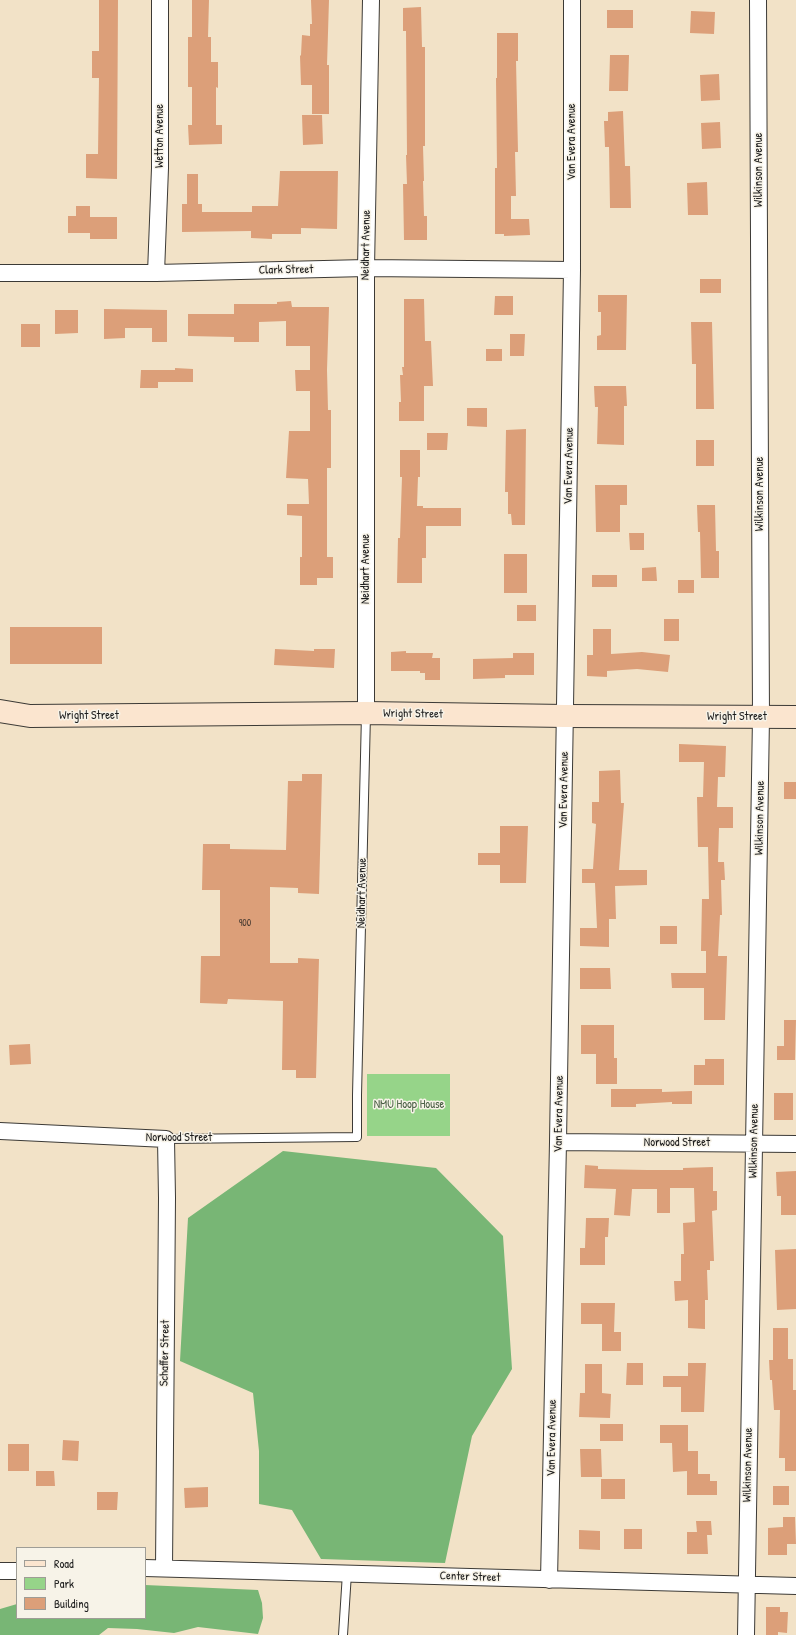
<!DOCTYPE html>
<style>
body{margin:0}
#map{position:relative;width:796px;height:1635px;overflow:hidden;background:#f2e2c7;font-family:"Patrick Hand",sans-serif}
canvas{display:block}
.legend{position:absolute;left:16px;top:1547px;width:130px;height:72px;box-sizing:border-box;background:#f7f3e8;border:1px solid #9f9d96;margin:0;padding:5px 7px;list-style:none;font-size:12px;color:#1c1c1c}
.legend li{display:flex;align-items:center;gap:8px;height:20px}
.legend b{width:20px;border:1px solid #9f9d96}
</style>
<div id="map">
<canvas width="796" height="1635"></canvas>
<ul class="legend">
<li><b style="height:5px;background:#fbe5cf"></b>Road</li>
<li><b style="height:11px;background:#96d489"></b>Park</li>
<li><b style="height:11px;background:#dc9f79"></b>Building</li>
</ul>
</div>
<script>
const context = document.querySelector('canvas').getContext('2d');
context.lineJoin = 'round';
function paint(path, color) { context.fillStyle = color; context.fill(path, 'evenodd'); }
const poly = rows => new Path2D(rows.map(r => 'M' + r).join(''));
function strokePath(path, color, width, dash) { context.strokeStyle = color; context.lineWidth = width; context.lineCap = dash ? 'butt' : 'round'; context.setLineDash(dash || []); context.stroke(path); }
function write(font, color, halo, rows, align = 'center') {
  context.font = font + ' "Patrick Hand",sans-serif'; context.lineWidth = 3; context.setLineDash([]); context.textBaseline = 'middle'; context.strokeStyle = halo; context.fillStyle = color; for (const [text, x, y, turn = 0] of rows) {
    context.save(); context.translate(x, y); context.rotate((+turn || 0) * Math.PI / 180); context.textAlign = isNaN(turn) ? turn : align; if (halo) context.strokeText(text, 0, 0); context.fillText(text, 0, 0); context.restore();
  }
}
paint(poly([
 [367,1074,450,1074,450,1136,367,1136]
]), '#96d489');
paint(poly([
 [283,1151,436,1168,503,1236,512,1369,472,1436,445,1563,321,1559,292,1510,259,1504,259,1451,253,1393,180,1361,188,1218],
 [145,1585,258,1590,262,1603,263,1618,258,1634,198,1627,174,1633,137,1629,108,1628,99,1635,0,1635,0,1609,17,1604,17,1618,145,1618]
]), '#78b675');
paint(poly([
 [99,0,118,0,117,179,86,178,86,154,98,154,99,78,92,78,92,51,99,51],
 [192,0,209,0,208,37,211,37,211,62,218,62,218,88,216,87,216,125,222,125,222,144,189,145,188,125,192,125,192,87,188,87,188,37,192,37],
 [311,0,329,0,327,65,329,65,329,114,312,114,312,85,301,85,300,56,301,55,302,35,310,36,310,24,312,24],
 [421,7,422,47,425,47,425,146,423,146,424,181,423,181,424,216,427,216,427,240,404,240,403,184,407,184,406,155,407,155,406,31,403,31,403,8],
 [607,10,633,10,633,28,607,28],
 [691,11,715,12,714,34,690,33],
 [497,33,518,33,518,61,516,61,518,152,515,152,516,196,511,196,511,219,529,219,530,235,504,236,504,234,495,234,495,168,497,168,496,78,497,78],
 [610,55,629,55,628,91,609,91],
 [719,74,720,100,701,101,700,75],
 [623,111,625,166,630,166,631,208,610,208,609,147,605,147,604,121,608,121,608,112],
 [302,115,322,115,323,144,303,145],
 [720,122,721,148,702,149,701,123],
 [280,171,338,171,337,229,301,228,301,234,272,234,272,239,251,238,251,231,182,232,182,204,187,204,187,174,198,174,198,204,202,204,202,212,252,212,252,206,278,206],
 [707,182,708,215,688,215,687,183],
 [76,206,90,206,90,217,117,217,117,239,90,239,90,233,68,233,68,216,76,216],
 [700,279,721,279,721,293,700,293],
 [598,295,627,295,626,350,597,350,597,336,601,335,601,312,598,312],
 [495,296,513,296,513,315,494,315],
 [404,299,424,299,425,341,431,341,433,386,424,386,424,421,399,421,399,402,401,402,400,375,403,375,402,367,404,367],
 [291,301,292,307,329,307,327,370,328,410,331,410,331,468,327,468,327,557,333,557,333,578,317,578,317,585,300,585,300,557,302,557,302,516,287,515,287,504,309,504,308,479,286,478,289,431,310,431,310,391,296,391,295,370,310,370,310,346,286,346,286,321,259,322,259,342,234,342,234,337,188,336,188,314,234,314,234,304,277,304,277,302],
 [104,309,167,310,167,342,152,342,152,328,125,328,125,338,104,339],
 [55,310,78,310,78,333,55,334],
 [691,322,712,322,714,409,696,409,696,364,692,364],
 [21,324,40,324,40,347,21,347],
 [510,334,525,334,524,356,510,356],
 [486,349,502,349,502,361,486,361],
 [175,368,193,369,193,382,158,382,158,388,140,388,141,370,175,370],
 [594,386,626,386,627,406,624,406,624,445,597,444,598,407,595,407],
 [467,408,487,408,487,427,467,426],
 [526,429,525,525,512,525,511,514,508,514,508,492,505,492,506,430],
 [427,433,448,433,447,450,427,450],
 [696,440,714,440,714,466,696,466],
 [400,450,420,450,420,477,418,477,417,506,423,506,423,508,461,508,461,526,426,526,426,558,422,558,422,583,397,583,398,538,400,538,402,477,400,477],
 [595,485,627,485,627,505,620,505,620,532,596,532],
 [697,505,715,505,716,551,719,551,719,578,701,578,700,532,698,532],
 [629,533,644,533,644,550,630,550],
 [504,554,527,554,527,593,504,593],
 [656,567,657,581,642,581,642,568],
 [592,575,617,575,617,587,592,587],
 [678,580,694,580,694,593,678,593],
 [517,605,536,605,536,621,517,621],
 [664,619,679,619,679,641,664,641],
 [10,627,102,627,102,664,10,664],
 [593,629,611,629,611,654,642,652,670,655,668,672,637,669,607,671,607,677,587,676,587,655,593,655],
 [275,649,314,651,314,649,335,649,334,668,274,665],
 [406,651,406,653,433,653,432,658,440,658,440,680,425,680,425,673,420,673,420,671,391,671,391,652],
 [513,653,534,653,534,675,505,675,505,678,473,679,473,659,513,658],
 [679,744,726,746,725,777,718,777,717,807,733,807,733,828,719,828,718,862,724,862,725,880,721,880,722,915,720,915,718,956,727,956,725,1020,704,1020,704,988,672,988,671,973,706,973,706,951,701,951,702,899,709,899,708,847,698,847,697,797,703,797,704,762,679,762],
 [620,770,621,803,624,803,619,870,647,870,647,885,615,886,616,919,609,919,609,947,580,946,580,928,597,928,595,883,582,883,582,869,593,869,596,824,592,823,592,802,599,802,599,771],
 [302,774,322,774,319,894,298,893,298,888,270,887,270,963,298,963,298,958,319,959,316,1078,296,1078,296,1070,282,1070,283,1001,228,999,227,1004,200,1003,201,956,220,956,220,890,202,890,203,844,230,844,230,849,286,850,288,781,302,781],
 [784,782,796,782,796,799,784,799],
 [500,826,528,826,526,883,500,883,500,865,478,865,478,853,500,853],
 [660,926,677,926,677,944,660,944],
 [580,968,610,968,611,989,580,989],
 [784,1020,796,1020,795,1060,777,1060,777,1046,784,1046],
 [581,1025,614,1025,614,1058,617,1058,617,1084,596,1084,596,1054,581,1054],
 [30,1044,31,1064,10,1065,9,1045],
 [705,1059,724,1059,724,1085,694,1085,694,1065,705,1065],
 [611,1089,662,1089,662,1092,692,1091,692,1104,672,1104,672,1102,636,1104,636,1107,611,1107],
 [774,1093,793,1093,793,1120,774,1120],
 [585,1165,598,1166,598,1169,647,1170,683,1170,683,1168,713,1167,713,1191,717,1191,717,1210,712,1211,714,1261,710,1261,710,1270,707,1270,708,1300,705,1300,705,1329,688,1328,688,1300,675,1301,674,1281,681,1281,681,1254,684,1254,683,1223,695,1222,694,1188,670,1188,670,1213,657,1213,657,1189,632,1189,630,1216,614,1215,616,1189,584,1188],
 [796,1171,796,1215,781,1215,781,1196,777,1196,776,1172],
 [586,1218,609,1218,608,1237,605,1237,605,1265,580,1265,580,1248,585,1248],
 [796,1249,796,1309,777,1310,775,1250],
 [581,1303,615,1303,614,1332,621,1332,621,1351,602,1351,602,1324,581,1324],
 [773,1328,788,1328,788,1359,793,1359,793,1390,796,1390,796,1471,785,1471,785,1458,779,1458,780,1410,774,1410,772,1380,770,1380,769,1360,773,1360],
 [627,1363,643,1363,643,1385,626,1385],
 [688,1363,706,1363,704,1412,681,1412,681,1387,663,1387,663,1376,688,1376],
 [585,1364,602,1364,602,1393,611,1394,610,1418,579,1417,580,1393,585,1393],
 [600,1424,623,1424,623,1441,600,1441],
 [660,1425,688,1425,688,1451,698,1451,698,1474,710,1474,710,1481,717,1481,717,1495,687,1495,687,1471,673,1472,672,1443,660,1443],
 [63,1440,79,1441,78,1461,62,1460],
 [8,1444,29,1444,29,1471,8,1471],
 [580,1449,601,1449,602,1477,581,1477],
 [36,1471,54,1471,55,1486,36,1486],
 [601,1479,625,1479,625,1499,601,1499],
 [773,1486,789,1486,789,1505,773,1505],
 [208,1487,208,1507,185,1508,184,1488],
 [97,1492,118,1492,117,1510,97,1510],
 [783,1517,795,1517,796,1544,787,1544,787,1555,768,1555,768,1528,783,1527],
 [696,1521,711,1521,712,1535,707,1535,708,1554,687,1554,687,1532,697,1532],
 [624,1529,642,1529,642,1549,624,1549],
 [579,1530,600,1531,600,1550,579,1549],
 [766,1607,780,1607,780,1612,788,1612,787,1633,778,1632,778,1635,766,1635]
]), '#dc9f79');
const lane = poly([
 [166,1139,357,1137,357,1095,366,714],
 [343,1635,347,1573]
]);
const street = poly([
 [0,273,156,273,366,268,572,270],
 [156,273,160,168,160,0],
 [366,713,366,268,371,0],
 [0,1131,166,1139,167,1198,164,1568],
 [558,1142,796,1144],
 [145,1568,796,1586],
 [0,1571,17,1571],
 [549,1580,558,1142,572,270,572,0],
 [746,1635,761,717,758,0]
]);
const secondary = poly([
 [0,711,30,716,366,713,565,716,796,717]
]);
strokePath(lane, '#3c3a36', 10);
strokePath(street, '#3c3a36', 18);
strokePath(secondary, '#3c3a36', 24);
strokePath(lane, '#fff', 8);
strokePath(street, '#fff', 16);
strokePath(secondary, '#fbe5cf', 22);
write('10px', '#4c3d33', null, [
 ["900",245,923]
]);
write('12px', '#1c1c1c', '#f7f3e8', [
 ["Wetton Avenue",160,136,-90],
 ["Van Evera Avenue",572,142,-90],
 ["Wilkinson Avenue",759,170,-90],
 ["Neidhart Avenue",366,245,-89],
 ["Clark Street",286,270,-1],
 ["Van Evera Avenue",569,466,-89],
 ["Wilkinson Avenue",760,494,-90],
 ["Neidhart Avenue",366,569,-90],
 ["Wright Street",413,714,1],
 ["Wright Street",89,716],
 ["Wright Street",737,717],
 ["Van Evera Avenue",564,790,-89],
 ["Wilkinson Avenue",760,818,-89],
 ["Neidhart Avenue",362,893,-89],
 ["Van Evera Avenue",559,1114,-89],
 ["Norwood Street",179,1138],
 ["Wilkinson Avenue",754,1141,-89],
 ["Norwood Street",677,1143],
 ["Schaffer Street",165,1353,-89],
 ["Van Evera Avenue",552,1438,-89],
 ["Wilkinson Avenue",748,1465,-89],
 ["Center Street",470,1577,2]
]);
write('12px', '#475c42', '#f7f3e8', [
 ["NMU Hoop House",409,1105]
]);
</script>
